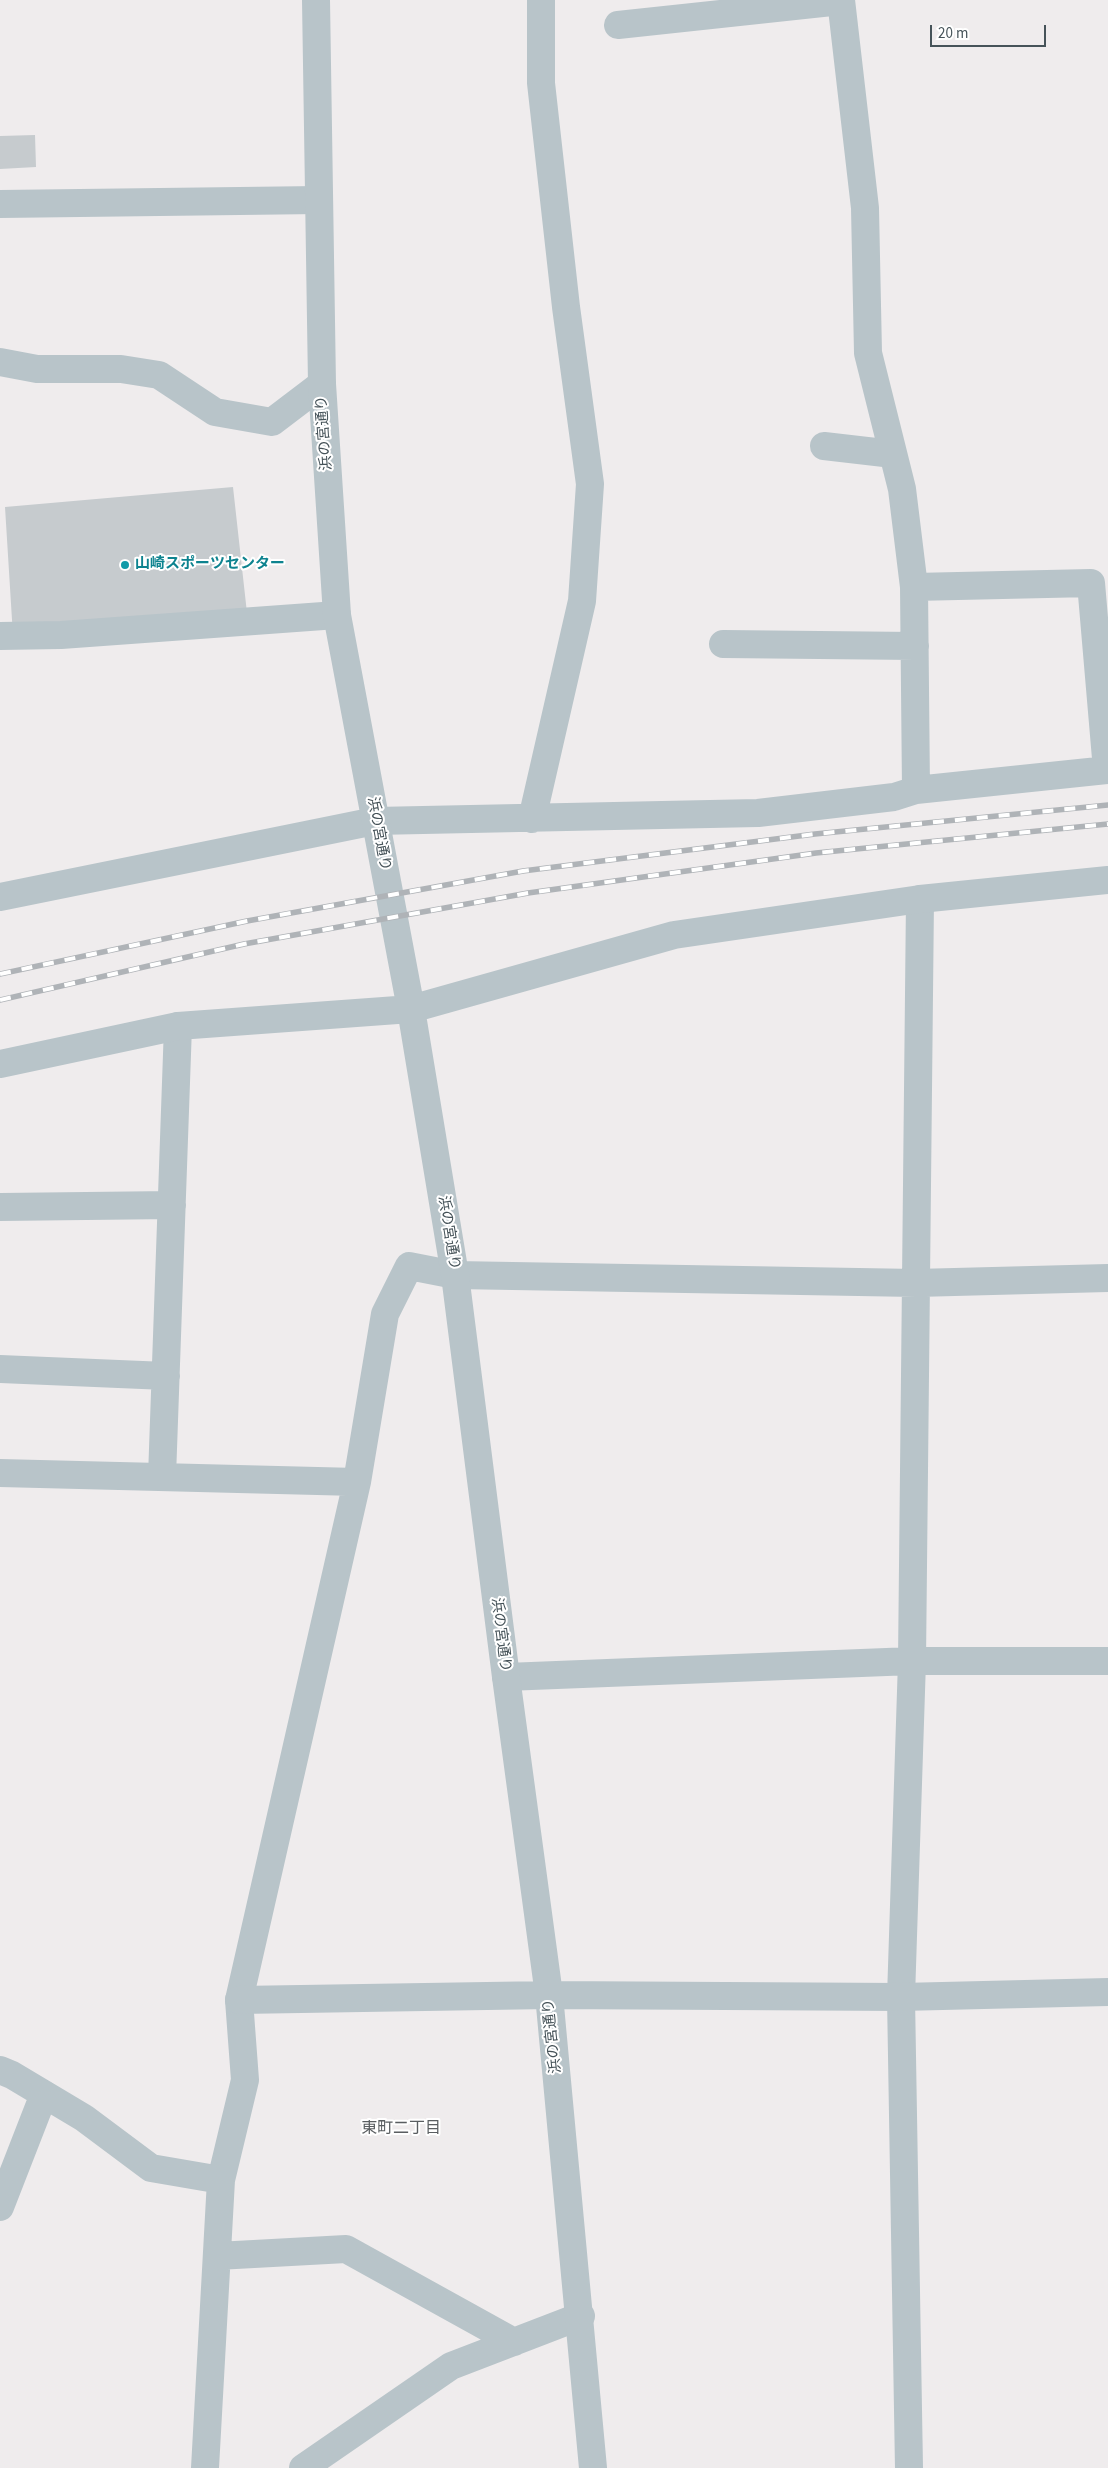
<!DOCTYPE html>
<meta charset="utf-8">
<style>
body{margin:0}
#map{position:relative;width:1108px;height:2468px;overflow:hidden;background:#efeced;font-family:"Source Sans 3",sans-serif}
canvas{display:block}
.scale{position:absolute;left:930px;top:25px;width:116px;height:22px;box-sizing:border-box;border:2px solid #465359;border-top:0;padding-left:6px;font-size:15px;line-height:18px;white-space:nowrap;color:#465359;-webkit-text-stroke:4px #fff;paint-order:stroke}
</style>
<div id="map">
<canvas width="1108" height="2468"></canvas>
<div class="scale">20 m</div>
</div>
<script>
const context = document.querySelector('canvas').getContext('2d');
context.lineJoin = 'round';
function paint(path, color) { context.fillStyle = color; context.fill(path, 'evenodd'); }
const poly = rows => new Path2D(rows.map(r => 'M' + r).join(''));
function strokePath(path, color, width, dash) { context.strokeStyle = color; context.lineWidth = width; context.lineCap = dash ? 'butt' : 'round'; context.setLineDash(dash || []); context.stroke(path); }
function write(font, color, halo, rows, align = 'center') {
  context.font = font + ' "Source Sans 3","Noto Sans JP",sans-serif'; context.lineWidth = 4; context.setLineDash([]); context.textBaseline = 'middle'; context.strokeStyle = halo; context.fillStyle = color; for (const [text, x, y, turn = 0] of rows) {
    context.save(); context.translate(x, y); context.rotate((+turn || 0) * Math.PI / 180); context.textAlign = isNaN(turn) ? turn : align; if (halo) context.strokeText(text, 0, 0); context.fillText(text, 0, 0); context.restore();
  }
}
paint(poly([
 [35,135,36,167,0,169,0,136],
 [233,487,248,622,13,636,5,507]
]), '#c6cbce');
strokePath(poly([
 [841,0,865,208,868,353,902,489,914,587,916,790],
 [618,25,841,1],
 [0,204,319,200],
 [0,362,37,369,121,369,159,375,215,412,272,422,322,384],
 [824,446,893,454],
 [914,587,1091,583,1107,770],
 [0,636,61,635,337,615],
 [723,644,915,646],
 [532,819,582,601,590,484,566,307,541,83,541,0],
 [0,897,375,821,758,813,894,797,916,790,1108,770],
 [0,1207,172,1205],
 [0,1369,166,1376],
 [0,1473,357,1482],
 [162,1477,178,1026],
 [506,1677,912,1661,1108,1661],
 [0,2070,12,2075,84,2118,151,2168,221,2180],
 [0,2207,44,2094],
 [217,2256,346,2249,514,2342],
 [205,2468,221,2180,245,2080,239,2000,357,1482,385,1314,409,1266,455,1275,916,1283,1108,1278],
 [303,2468,451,2366,581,2316],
 [909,2468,901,1997,912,1661,920,899]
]), '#b8c4c9', 28);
strokePath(poly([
 [316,0,322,384,337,615,411,1009,455,1275,506,1677,549,1995,593,2468],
 [0,1064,178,1026,411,1009,674,935,920,899,1108,880],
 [239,2000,549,1995,901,1997,1108,1992]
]), '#b8c4c9', 28);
const rail = poly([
 [0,974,247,921,523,871,815,834,1108,805],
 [0,1000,244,944,528,893,816,853,1108,824]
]);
strokePath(rail, '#afb3b7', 5.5);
strokePath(rail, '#fff', 4, [11]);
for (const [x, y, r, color] of [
 [125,565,5,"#0f9aa8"]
]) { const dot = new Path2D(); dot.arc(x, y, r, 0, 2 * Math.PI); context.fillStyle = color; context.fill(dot); strokePath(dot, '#fff', 2); }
write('15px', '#465359', '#fff', [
 ["浜の宮通り",325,433,-94],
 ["浜の宮通り",378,834,80],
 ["浜の宮通り",448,1233,81],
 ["浜の宮通り",500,1635,83],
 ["浜の宮通り",553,2036,-96]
]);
write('bold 15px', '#0d838f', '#fff', [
 ["山崎スポーツセンター",135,565]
], 'left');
write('16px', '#5a5e61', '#fff', [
 ["東町二丁目",401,2129]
]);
</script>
